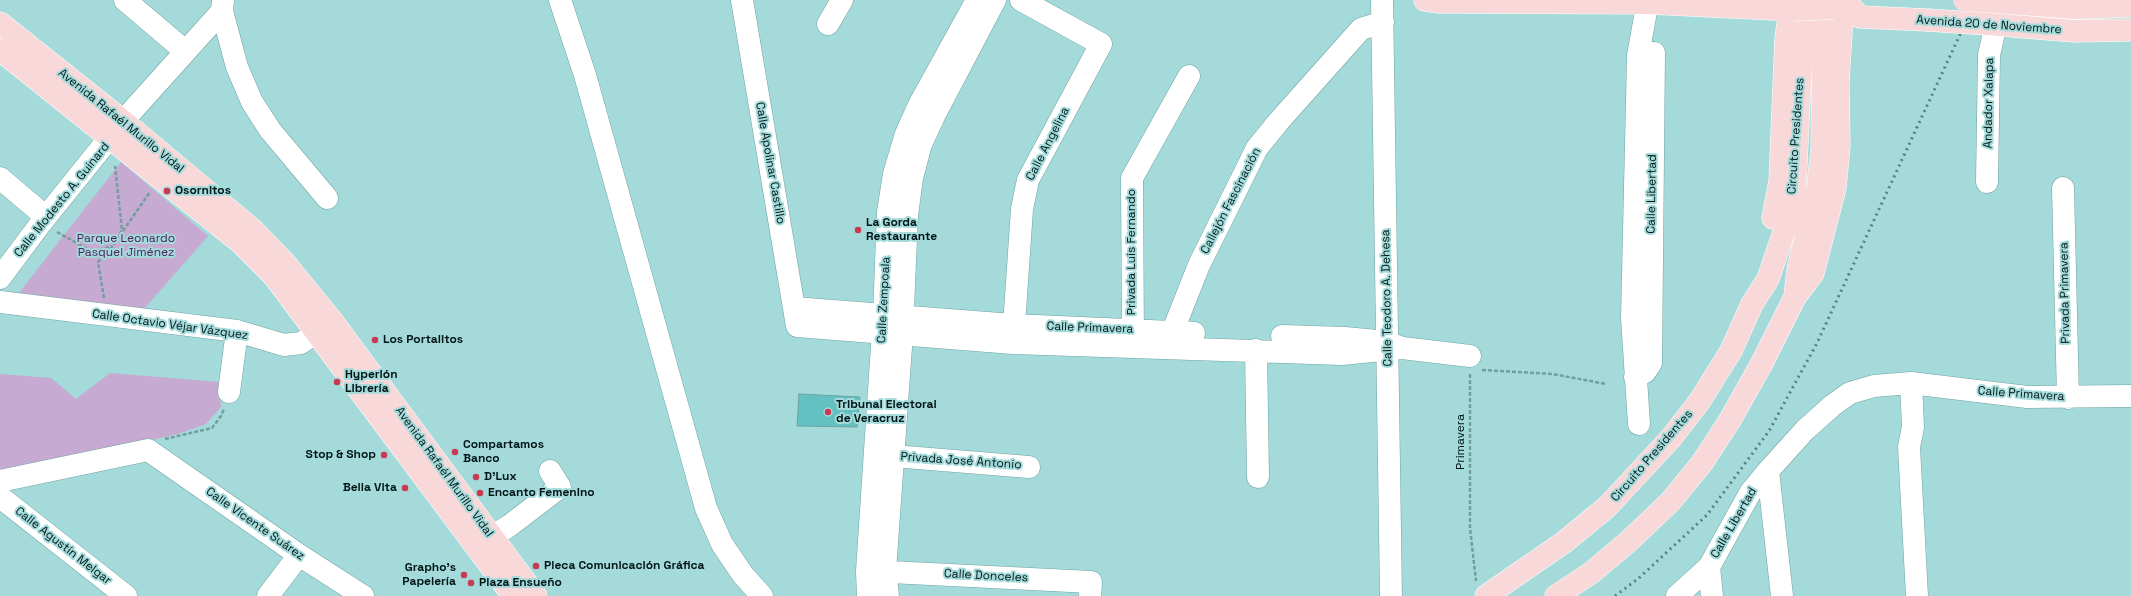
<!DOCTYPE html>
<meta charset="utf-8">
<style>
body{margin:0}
canvas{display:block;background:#a4dada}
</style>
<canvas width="2131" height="596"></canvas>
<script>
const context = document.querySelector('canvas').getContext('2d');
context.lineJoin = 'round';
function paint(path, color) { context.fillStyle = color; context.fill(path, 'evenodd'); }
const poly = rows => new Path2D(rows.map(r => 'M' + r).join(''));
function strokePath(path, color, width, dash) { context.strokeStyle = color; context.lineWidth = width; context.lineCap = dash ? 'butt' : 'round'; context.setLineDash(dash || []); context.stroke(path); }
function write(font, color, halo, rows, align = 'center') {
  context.font = font + ' "Space Grotesk",sans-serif'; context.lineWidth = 4; context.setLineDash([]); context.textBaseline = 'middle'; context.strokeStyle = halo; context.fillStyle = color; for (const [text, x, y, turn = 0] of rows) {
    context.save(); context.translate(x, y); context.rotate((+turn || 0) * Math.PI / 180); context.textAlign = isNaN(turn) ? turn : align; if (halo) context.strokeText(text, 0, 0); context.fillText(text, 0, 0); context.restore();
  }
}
paint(poly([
 [121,162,208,236,130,325,8,307],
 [110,373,219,382,221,407,206,424,178,434,0,475,0,374,51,378,76,399]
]), '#c6aad2');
const building = poly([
 [799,394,860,397,857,427,797,426,799,394]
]);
paint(building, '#64c1c1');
strokePath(building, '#6da2a2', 1);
const minor = poly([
 [125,0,185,51],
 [223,0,222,11,237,67,252,102,270,130,327,198],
 [560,0,585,75,706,508,722,544,743,575,762,596],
 [742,0,797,326,1013,343,1342,354,1402,348],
 [1382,0,1391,596],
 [828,24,842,0],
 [0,178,46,217],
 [1987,182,1989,55,1996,24],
 [2063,188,2068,398],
 [0,278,41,223,123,121,222,11],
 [0,302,237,331,284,345,301,343,332,322],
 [794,308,1013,325,1194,333],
 [1172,333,1199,265,1257,148,1279,121,1361,29,1383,22],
 [1282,336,1345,338,1387,342,1402,348,1470,356],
 [1013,340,1022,209,1028,180,1101,44,1021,0],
 [1133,344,1132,178,1189,76],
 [1256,350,1258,477],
 [1635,377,1645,372,1651,363,1654,53],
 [1911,383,1913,427,1909,447,1917,596],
 [229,392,237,331],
 [1639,424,1632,318,1638,56,1648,0],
 [893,456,1029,467],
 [1768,471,1782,596],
 [0,481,148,450,299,555,363,596],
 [0,497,126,596],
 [491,537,509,526,560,487,550,471],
 [1709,567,1712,596],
 [870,571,1091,582,1090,596],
 [268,596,299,555],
 [868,596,867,571,884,315,888,212,894,174,906,134,919,105,977,0],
 [888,596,885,571,902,333,907,215,912,178,921,144,934,116,995,0],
 [1677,596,1709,567,1750,493,1768,471,1805,430,1833,405,1850,393,1874,386,1911,383,2027,397,2131,396]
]);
const major = poly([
 [1425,0,1439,2,1648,3,1794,10],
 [1996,2,2076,8,2131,6],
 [1851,7,1860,17,1927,20],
 [0,23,123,121,252,229,284,262,333,322,536,596],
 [1988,24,2074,31,2131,30],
 [0,50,241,243,274,276,513,596],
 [1773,218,1780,181,1786,38,1791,4],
 [1795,297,1813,273,1835,188,1839,146,1838,82,1843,0],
 [1486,596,1563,543,1607,507,1671,438,1699,402,1731,351,1752,304,1768,279,1788,220,1795,186,1802,38,1806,0],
 [1556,596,1591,573,1629,541,1670,502,1702,463,1730,420,1762,363,1795,297,1798,269,1818,185,1822,149,1823,38,1829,0]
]);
strokePath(minor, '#6fa3a3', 23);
strokePath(major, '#fff', 23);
strokePath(poly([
 [123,231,150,192],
 [57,232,93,252,112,246],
 [104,298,98,262,113,246,122,230,115,166],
 [1482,370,1553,374,1606,384],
 [1470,374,1470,528,1476,581],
 [165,439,212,428,221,416,224,409]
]), '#729e9e', 2.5, [4, 2]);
strokePath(minor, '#fff', 22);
strokePath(major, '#f8d8d9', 22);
strokePath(poly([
 [1615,596,1639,578,1707,515,1769,431,1817,343,1976,0]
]), '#5a8181', 3, [2, 4]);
const majorBridge = poly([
 [1964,0,1996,2],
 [1794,10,1834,8],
 [1927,20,1988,24]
]);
strokePath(majorBridge, '#fff', 23, []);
strokePath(majorBridge, '#f8d8d9', 22);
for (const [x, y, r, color] of [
 [167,191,4,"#c93951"],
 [858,230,4,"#c93951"],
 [375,340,4,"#c93951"],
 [337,382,4,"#c93951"],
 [828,412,4,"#c93951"],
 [455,452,4,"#c93951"],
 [384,455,4,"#c93951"],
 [476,477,4,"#c93951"],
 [405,488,4,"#c93951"],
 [480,493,4,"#c93951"],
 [536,566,4,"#c93951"],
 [464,575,4,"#c93951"],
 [471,583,4,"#c93951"]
]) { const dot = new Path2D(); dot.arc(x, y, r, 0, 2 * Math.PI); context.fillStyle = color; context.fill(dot); strokePath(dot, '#a4dada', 1.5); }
write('12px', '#021616', '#a4dada', [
 ["Avenida 20 de Noviembre",1989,25,4],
 ["Andador Xalapa",1989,103,-89],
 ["Avenida Rafaél Murillo Vidal",121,121,39],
 ["Circuito Presidentes",1796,136,-86],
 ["Calle Angelina",1048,144,-63],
 ["Calle Apolinar Castillo",770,163,80],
 ["Calle Libertad",1652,194,-89],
 ["Calle Modesto A. Guinard",62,200,-51],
 ["Callejón Fascinación",1231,201,-63],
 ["Privada Luis Fernando",1132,252,-90],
 ["Privada Primavera",2065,293,-91],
 ["Calle Teodoro A. Dehesa",1387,298,-91],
 ["Calle Zempoala",884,300,-87],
 ["Calle Octavio Véjar Vázquez",170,325,8],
 ["Calle Primavera",1090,328,2],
 ["Calle Primavera",2021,394,4],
 ["Primavera",1461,442,-90],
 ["Circuito Presidentes",1652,456,-49],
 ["Privada José Antonio",961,461,4],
 ["Avenida Rafaél Murillo Vidal",444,472,54],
 ["Calle Libertad",1734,523,-60],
 ["Calle Vicente Suárez",255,524,35],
 ["Calle Agustín Melgar",63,546,38],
 ["Calle Donceles",986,576,3]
]);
write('bold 12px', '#021616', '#a4dada', [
 ["Osornitos",175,191],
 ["La Gorda",866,223],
 ["Restaurante",866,237],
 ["Los Portalitos",383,340],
 ["Hyperión",345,375],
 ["Librería",345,389],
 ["Tribunal Electoral",836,405],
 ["de Veracruz",836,419],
 ["Compartamos",463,445],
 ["Banco",463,459],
 ["Stop & Shop",376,455,"right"],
 ["D'Lux",484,477],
 ["Bella Vita",397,488,"right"],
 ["Encanto Femenino",488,493],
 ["Pleca Comunicación Gráfica",544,566],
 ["Grapho's",456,568,"right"],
 ["Papelería",456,582,"right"],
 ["Plaza Ensueño",479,583]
], 'left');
write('12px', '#512163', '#a4dada', [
 ["Parque Leonardo",126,239],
 ["Pasquel Jiménez",126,253]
]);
</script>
